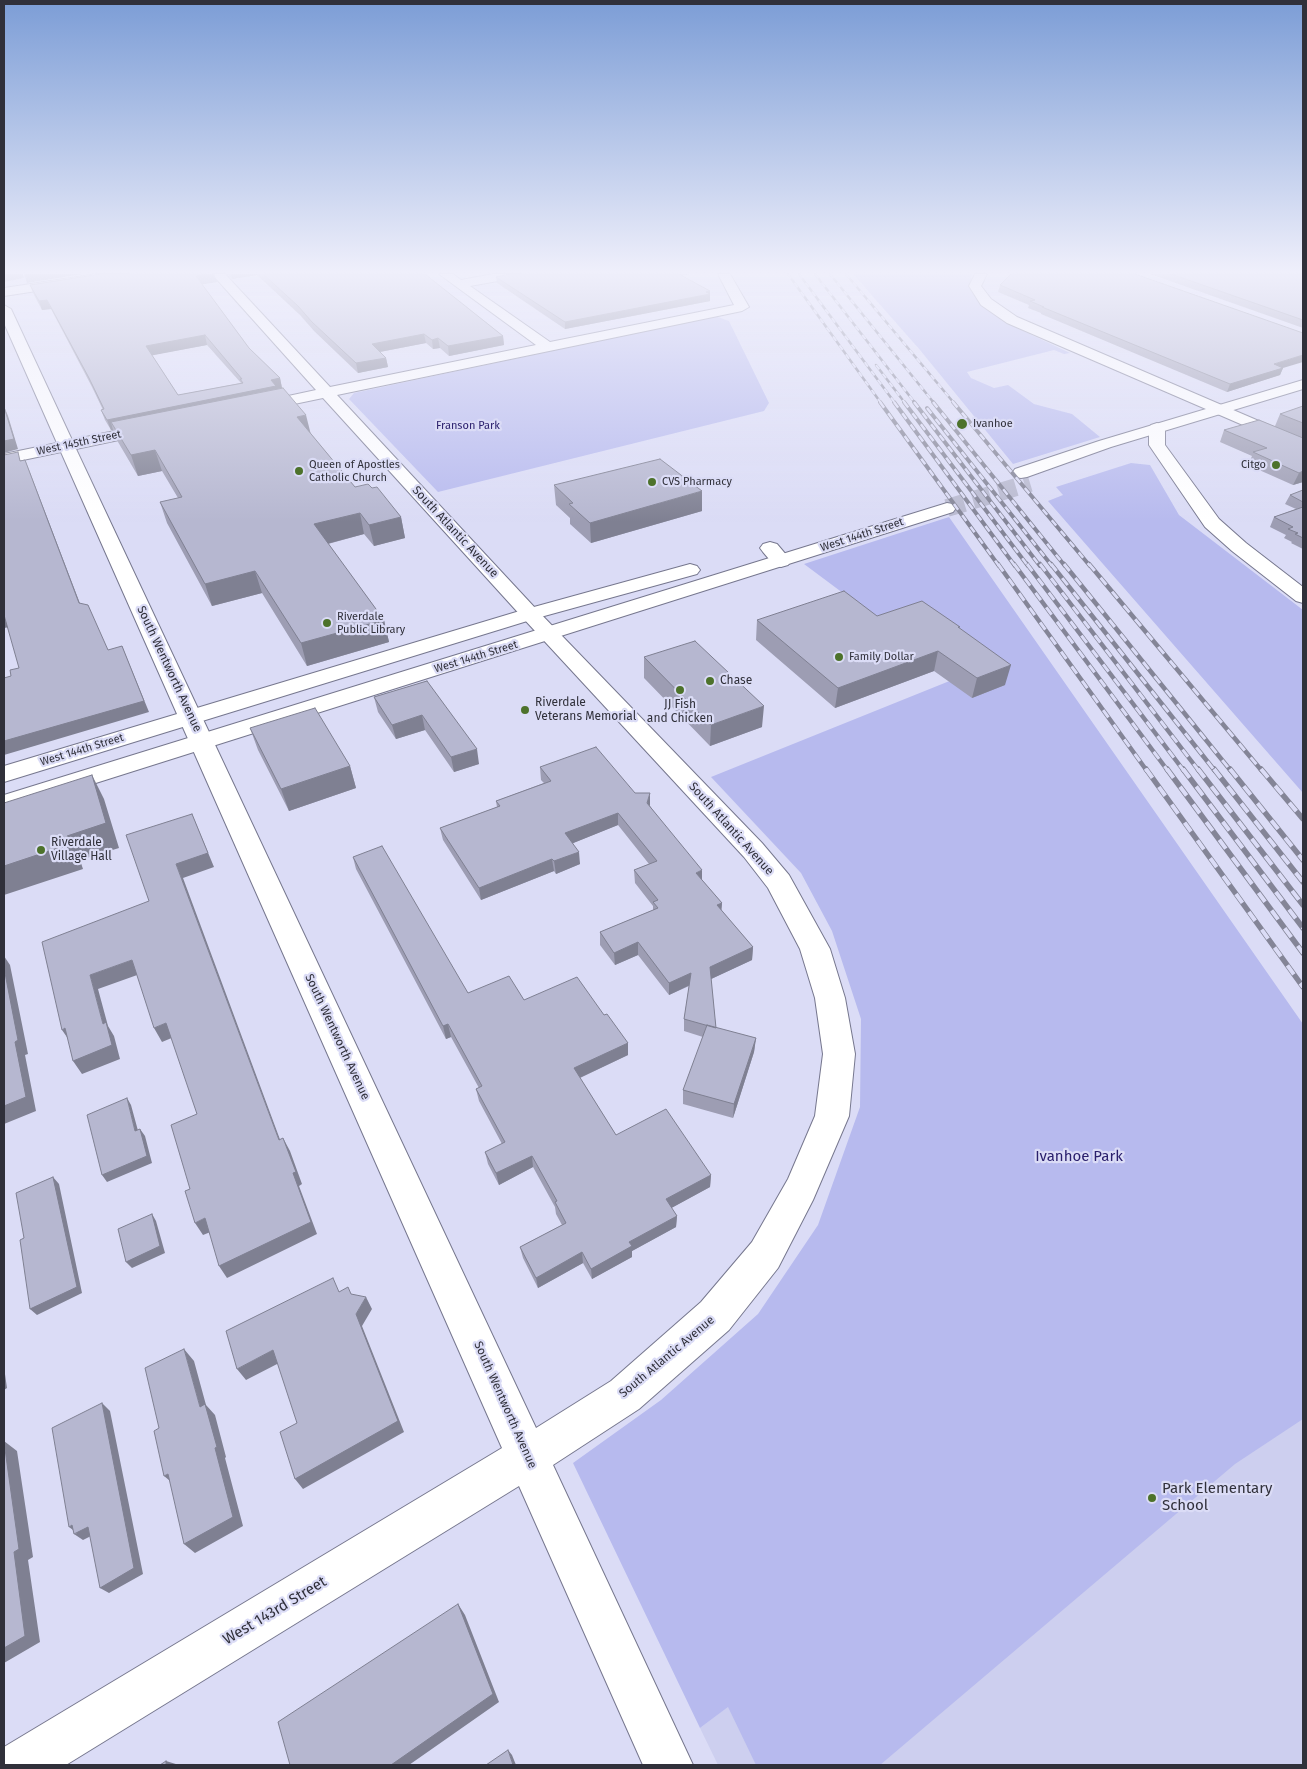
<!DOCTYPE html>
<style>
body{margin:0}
#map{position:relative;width:1307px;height:1769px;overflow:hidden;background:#dbdcf6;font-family:"Fira Sans",sans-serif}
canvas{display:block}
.frame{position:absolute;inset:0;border:5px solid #30303a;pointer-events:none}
</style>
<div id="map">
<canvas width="1307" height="1769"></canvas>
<div class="frame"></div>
</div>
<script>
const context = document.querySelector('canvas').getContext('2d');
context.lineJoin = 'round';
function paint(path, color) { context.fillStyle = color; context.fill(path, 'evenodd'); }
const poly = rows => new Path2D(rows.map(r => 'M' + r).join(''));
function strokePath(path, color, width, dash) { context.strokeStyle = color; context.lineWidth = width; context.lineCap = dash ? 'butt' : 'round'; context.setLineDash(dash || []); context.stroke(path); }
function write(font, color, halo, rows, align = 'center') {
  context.font = font + ' "Fira Sans",sans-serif'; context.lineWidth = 4.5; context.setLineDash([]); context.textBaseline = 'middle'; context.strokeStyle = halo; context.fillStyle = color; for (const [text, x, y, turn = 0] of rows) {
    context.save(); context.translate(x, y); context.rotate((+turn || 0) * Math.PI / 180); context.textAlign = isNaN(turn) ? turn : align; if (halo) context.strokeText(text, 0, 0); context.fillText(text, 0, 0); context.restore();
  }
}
paint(poly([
 [1303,1268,1303,1765,718,1765,700,1728]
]), '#cdcfef');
paint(poly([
 [853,274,972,274,970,289,981,305,1017,328,1070,353,1064,354,1054,350,967,372,971,378,994,388,1008,385,1034,404,1072,414,1100,437,1013,464,920,350],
 [715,316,729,321,769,403,764,411,438,492,349,399,354,393],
 [1131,463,1150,465,1179,515,1303,610,1303,793,1048,501,1063,495,1056,487],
 [949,517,1303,1024,1303,1419,1235,1464,880,1765,756,1765,728,1707,700,1728,573,1463,661,1400,758,1314,818,1225,860,1107,861,1019,832,931,801,873,711,777,957,678,804,564]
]), '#b7baee');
strokePath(poly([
 [947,508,1030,483]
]), '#b9bad0', 18, [18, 9]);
const minor = poly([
 [97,274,128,274,122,278,4,296,4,288,97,274],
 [212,274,225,274,330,387,536,345,439,274,453,274,461,280,493,274,521,274,515,278,470,286,550,342,734,305,718,274,730,274,749,307,742,311,337,395,537,610,762,843,789,875,830,949,845,998,855,1054,849,1116,813,1200,778,1268,729,1330,639,1409,553,1465,693,1765,643,1765,519,1486,66,1765,4,1765,4,1747,502,1448,61,452,4,464,4,454,57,443,4,323,4,305,11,309,72,440,152,423,158,425,160,428,158,431,152,433,76,449,536,1428,611,1381,701,1302,752,1242,788,1179,815,1116,823,1054,815,998,800,949,768,888,744,857,523,618,323,398,256,412,251,410,248,407,251,404,316,390,212,274],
 [975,274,987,274,981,286,991,299,1017,317,1303,440,1303,451,1007,323,981,305,969,286,975,274],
 [1157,423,1163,425,1165,428,1165,445,1219,519,1246,543,1303,587,1303,603,1296,601,1232,551,1205,527,1149,445,1149,428,1151,425,1157,423],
 [770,542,777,544,788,557,791,561,788,565,781,567,774,565,763,552,760,548,763,544,770,542]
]);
const tertiary = poly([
 [1303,380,1303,389,1111,447,1027,477,1021,478,1015,477,1012,473,1015,469,1099,441,1303,380],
 [947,503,953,504,956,508,953,512,4,812,4,795,947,503],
 [690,564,697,566,700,570,697,574,537,618,4,782,4,766,523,610,690,564]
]);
strokePath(minor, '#76778e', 2);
strokePath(tertiary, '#76778e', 2);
paint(minor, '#fff');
paint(tertiary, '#fff');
const railFar3 = poly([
 [788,274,881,403],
 [799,274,895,403],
 [815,274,915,403],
 [830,274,934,403],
 [846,274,954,403],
 [876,365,905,403]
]);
const railFar2 = poly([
 [880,402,999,566],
 [894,402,1015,566],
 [904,402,1028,566],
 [914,402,1040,566],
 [933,402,1065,566],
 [953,402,1090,566],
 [927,408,1052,566]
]);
const railFar1 = poly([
 [998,564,1147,771],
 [1014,564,1168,771],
 [1027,564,1184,771],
 [1040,564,1199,771],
 [1051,564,1215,771],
 [1064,564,1231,771],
 [1089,564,1262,771]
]);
const rail = poly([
 [1146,769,1303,987],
 [1167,769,1303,953],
 [1183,769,1303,928],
 [1198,769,1303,905],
 [1214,769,1303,882],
 [1230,769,1303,860],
 [1261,769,1303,819]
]);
strokePath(railFar3, '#848597', 2.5);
strokePath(railFar2, '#848597', 4);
strokePath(railFar1, '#848597', 4.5);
strokePath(rail, '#848597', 5.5);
strokePath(railFar3, '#dbdcf6', 2, [5.5]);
strokePath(railFar2, '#dbdcf6', 2.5, [7]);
strokePath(railFar1, '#dbdcf6', 3, [9]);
strokePath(rail, '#dbdcf6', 4, [11]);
paint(poly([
 [101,274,214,274,217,282,202,284,249,348,280,378,282,388,311,434,355,487,372,488,401,517,405,538,374,546,364,534,328,544,384,620,389,642,307,666,262,593,212,606,167,523,160,502,178,498,162,471,138,476,118,442,113,430,111,430,105,420,101,410,103,410,92,387,51,309,42,310,33,293,30,285],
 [207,345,241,383,178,395,152,355],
 [227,274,425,274,503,336,504,345,449,356,440,348,433,349,426,343,380,352,386,358,388,367,358,373,314,331,300,315,257,275,232,279],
 [510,274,690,274,682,276,710,291,710,301,565,329,497,283,496,277],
 [1150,274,1303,274,1303,328],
 [1000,285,1283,368,1280,375,1227,392,1041,314,1041,313,1028,308,1029,305,998,292],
 [1303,406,1303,482,1293,485,1248,465,1252,456,1220,442,1224,430,1275,426,1280,414],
 [554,485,702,511,591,543,570,524,570,518,556,505],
 [1303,490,1303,549,1291,543,1292,542,1284,538,1286,535,1270,527,1274,517,1296,509,1285,504,1290,495],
 [877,616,959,628,1005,685,972,698,934,671,835,708,756,640,757,620],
 [644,657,762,727,710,746,644,678],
 [427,681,479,764,454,772,425,730,396,739,378,712,374,697],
 [250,728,350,766,356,788,289,811,258,750],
 [540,767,635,793,650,806,702,880,722,903,721,910,753,947,752,960,711,979,716,1028,756,1038,754,1052,733,1118,683,1104,683,1090,703,1037,684,1031,684,1019,689,986,669,995,638,955,615,965,600,945,600,932,653,910,653,906,635,883,634,870,649,864,618,825,573,843,580,864,556,874,554,871,481,900,443,840,440,828,497,807,496,801,544,783,541,780],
 [353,857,468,993,524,1000,604,1015,628,1043,628,1055,580,1078,616,1135,711,1175,710,1187,671,1208,677,1216,676,1227,632,1251,632,1257,592,1279,583,1263,538,1288,523,1258,520,1247,562,1225,556,1214,555,1207,533,1167,499,1185,488,1164,485,1152,502,1144,479,1101,476,1089,479,1088,451,1037,446,1039,356,869]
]), '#9d9db3');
paint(poly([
 [4,274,23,274,24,278,4,282],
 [24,274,83,274,27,283],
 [209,274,214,274,217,282,199,285,196,276],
 [231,274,257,274,257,275,232,279],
 [710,291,710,301,565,329,565,322],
 [47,300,51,309,42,310,39,301],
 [424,334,426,343,374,353,372,344],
 [205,335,207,345,149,356,146,346],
 [503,336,504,345,449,356,448,346],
 [438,338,440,348,433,349,432,340],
 [1303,355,1303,362,1283,368,1280,375,1227,392,1230,384,1274,364],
 [386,358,388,367,358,373,356,363],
 [280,378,282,388,111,422,113,430,111,430,107,420],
 [4,406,8,416,18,449,4,453],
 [306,415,311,435,297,417],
 [155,450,162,471,138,476,131,455],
 [25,460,29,470,84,614,79,603],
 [1303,471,1303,482,1293,485,1299,473],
 [702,491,702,511,591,543,590,523],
 [360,513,364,534,319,546,314,524],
 [401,517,405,538,374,546,369,525],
 [255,571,262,593,212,606,205,584],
 [4,615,10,627,4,628],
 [384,620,389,642,307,666,301,643],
 [122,646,149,712,4,755,4,741],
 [938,651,934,671,835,708,838,688],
 [1011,665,1005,685,972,698,977,678],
 [764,706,762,727,710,746,711,725],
 [422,715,425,730,396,739,392,725],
 [477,749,479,764,454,772,451,757],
 [350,766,356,788,289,811,281,789],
 [92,775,104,799,119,848,80,860,83,869,4,895,4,866,67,836],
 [650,793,650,805,647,816,647,803],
 [618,813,618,825,566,846,565,833],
 [192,814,214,867,183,878,285,1153,279,1140,176,864],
 [579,852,580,864,556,874,554,861],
 [552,859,554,871,481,900,479,888],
 [702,870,702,883,696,873],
 [722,903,721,916,717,905],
 [638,942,638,955,615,965,614,953],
 [753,947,752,960,709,980,710,967],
 [4,956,10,965,28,1054,25,1055,36,1111,4,1124,4,1106,15,1042,4,968],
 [132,960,140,974,98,989,108,1026,114,1036,120,1059,82,1074,73,1061,103,1024,90,975],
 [691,973,690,985,669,995,669,983],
 [166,1023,174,1037,162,1042,154,1028],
 [448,1024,451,1037,446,1039,443,1026],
 [65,1028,71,1043,62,1030],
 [756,1038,754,1052,733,1118,734,1104],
 [628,1043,628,1055,575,1080,574,1068],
 [127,1098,131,1105,140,1138,135,1131],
 [140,1129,145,1136,152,1163,107,1182,102,1175],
 [283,1138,290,1151,302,1184,299,1186,317,1234,227,1278,219,1266,293,1173],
 [532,1156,533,1167,499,1185,496,1173],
 [711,1175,710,1187,666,1211,666,1199],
 [53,1177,59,1184,82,1293,37,1315,30,1309],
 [152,1214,156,1221,165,1253,132,1268,126,1262],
 [677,1216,676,1227,632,1251,632,1257,592,1279,591,1269,629,1242],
 [205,1218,213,1231,203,1235,195,1223],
 [582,1252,583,1263,538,1288,536,1278],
 [366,1297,372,1309,362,1326,404,1432,303,1489,295,1479,356,1314],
 [184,1349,194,1361,206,1405,215,1415,226,1457,225,1458,243,1526,195,1553,184,1544,200,1407],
 [273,1350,281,1362,246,1380,237,1369],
 [4,1367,7,1388,4,1390],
 [102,1403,110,1411,143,1574,109,1593,100,1588,109,1445],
 [4,1441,17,1451,33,1557,28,1560,40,1642,4,1663,4,1648,14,1552],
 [168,1474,175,1485,164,1476],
 [72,1525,88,1527,97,1533,83,1540,74,1534,77,1533,69,1527],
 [458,1604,465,1615,499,1702,409,1765,391,1765],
 [508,1750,512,1755,516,1765,513,1765],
 [166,1761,179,1765,166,1765]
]), '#7f8092');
const building = poly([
 [101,274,209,274,196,276,249,348,280,378,271,380,276,386,107,420,101,410,104,409,89,378,47,300,39,301,30,285,101,274],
 [205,335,242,379,240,379,243,383,178,395,146,346,205,335],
 [263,274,425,274,503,336,448,346,438,338,432,340,424,334,372,344,386,358,356,363,312,322,298,306,263,274],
 [510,274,679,274,710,291,706,292,710,294,565,322,496,277,510,274],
 [1011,274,1135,274,1303,333,1303,355,1274,364,1283,368,1230,384,1042,307,1044,307,1030,301,1035,300,1000,285,1011,274],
 [1171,274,1303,274,1303,320,1171,274],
 [283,388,306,415,297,417,355,487,368,484,372,488,377,487,401,517,369,525,360,513,314,524,384,620,301,643,255,571,205,584,160,502,182,497,155,450,131,455,111,422,283,388],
 [1303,406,1303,423,1280,414,1303,406],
 [4,407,14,439,4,441,4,407],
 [1259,420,1303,438,1303,471,1299,473,1253,452,1267,448,1224,430,1259,420],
 [18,452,20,461,25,460,79,603,88,605,108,650,122,646,144,701,4,741,4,678,11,676,10,670,19,668,4,615,4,455,18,452],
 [660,459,702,491,590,523,569,504,573,503,554,485,660,459],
 [1303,490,1303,502,1290,495,1303,490],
 [1303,507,1303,538,1295,534,1298,533,1288,529,1293,527,1274,517,1303,507],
 [844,591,877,616,922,601,960,627,958,627,1011,665,977,678,938,651,838,688,757,620,844,591],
 [695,641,764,706,711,725,644,657,695,641],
 [427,681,477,749,451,757,422,715,392,725,374,697,427,681],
 [315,708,350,766,281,789,250,728,315,708],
 [596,747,635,793,650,793,647,803,702,870,696,873,722,903,717,905,753,947,710,967,716,1028,684,1019,691,973,669,983,638,942,614,953,600,932,658,908,653,902,658,900,634,870,657,861,618,813,565,833,579,852,554,861,552,859,479,888,440,828,500,806,496,801,551,781,540,767,596,747],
 [92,775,106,823,67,836,70,844,4,866,4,803,92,775],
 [192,814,208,853,176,864,279,1140,283,1138,296,1172,293,1173,311,1222,219,1266,205,1218,195,1223,185,1191,190,1189,171,1125,197,1114,166,1023,154,1028,132,960,90,975,103,1024,106,1022,112,1045,73,1061,65,1028,62,1030,42,942,149,901,126,835,192,814],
 [382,846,468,993,509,976,524,1000,577,977,604,1015,607,1014,628,1043,574,1068,616,1135,666,1109,711,1175,666,1199,677,1216,629,1242,632,1246,591,1269,582,1252,536,1278,520,1247,566,1223,555,1202,557,1201,532,1156,496,1173,485,1152,505,1142,476,1089,482,1086,448,1024,443,1026,353,857,382,846],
 [4,968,18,1040,15,1042,26,1097,4,1106,4,968],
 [707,1025,756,1038,734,1104,683,1090,707,1025],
 [127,1098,135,1131,140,1129,147,1156,102,1175,87,1115,127,1098],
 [53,1177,77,1287,30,1309,20,1240,24,1238,16,1193,53,1177],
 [152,1214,160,1246,126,1262,118,1229,152,1214],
 [333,1278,339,1292,348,1287,351,1294,366,1297,356,1314,398,1421,295,1479,280,1432,297,1423,273,1350,237,1369,226,1331,333,1278],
 [184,1349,200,1407,205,1404,217,1447,215,1448,233,1517,184,1544,168,1474,164,1476,154,1431,159,1428,145,1368,184,1349],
 [102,1403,134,1568,100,1588,88,1527,74,1534,72,1525,69,1527,52,1428,102,1403],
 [4,1442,19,1549,14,1552,25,1636,4,1648,4,1442],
 [458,1604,493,1694,391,1765,290,1765,278,1722,458,1604],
 [508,1750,513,1765,486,1765,508,1750],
 [166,1761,166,1765,160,1765,166,1761]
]);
paint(building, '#b6b7d0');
strokePath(building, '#7f8092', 1);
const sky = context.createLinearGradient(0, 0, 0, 522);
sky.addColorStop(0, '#7c9dd6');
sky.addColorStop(0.52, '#efeffb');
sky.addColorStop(1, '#efeffb00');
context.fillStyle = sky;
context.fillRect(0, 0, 1307, 522);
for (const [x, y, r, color] of [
 [962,424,6,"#4d722b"],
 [1276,465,5,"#4d722b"],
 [299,471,5,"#4d722b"],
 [652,482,5,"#4d722b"],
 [327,623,5,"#4d722b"],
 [839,657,5,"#4d722b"],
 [710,681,5,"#4d722b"],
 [680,690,5,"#4d722b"],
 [525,710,5,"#4d722b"],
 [41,850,5,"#4d722b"],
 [1152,1498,5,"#4d722b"]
]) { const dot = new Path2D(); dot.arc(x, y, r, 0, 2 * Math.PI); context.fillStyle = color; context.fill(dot); strokePath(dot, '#dbdcf6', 2); }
write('11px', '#30303a', '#dbdcf6', [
 ["Ivanhoe",973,424],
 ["Queen of Apostles",309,465],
 ["Catholic Church",309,478],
 ["Citgo",1266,465,"right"],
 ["CVS Pharmacy",662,482],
 ["Riverdale",337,617],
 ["Public Library",337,630],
 ["Family Dollar",849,657]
], 'left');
write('11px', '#2b206d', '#dbdcf6', [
 ["Franson Park",468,426]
]);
write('11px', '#30303a', '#dbdcf6', [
 ["West 145th Street",79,443,-12],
 ["West 144th Street",862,535,-18],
 ["West 144th Street",476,657,-17],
 ["West 144th Street",82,750,-17]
]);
write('12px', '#30303a', '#dbdcf6', [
 ["South Atlantic Avenue",455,532,47],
 ["South Wentworth Avenue",169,669,65],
 ["South Atlantic Avenue",731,829,48],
 ["South Wentworth Avenue",337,1037,65],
 ["South Atlantic Avenue",667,1357,-40],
 ["South Wentworth Avenue",505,1405,66]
]);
write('12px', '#30303a', '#dbdcf6', [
 ["Chase",720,681],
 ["Riverdale",535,703],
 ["Veterans Memorial",535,717],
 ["JJ Fish",680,705,"center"],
 ["and Chicken",680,719,"center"],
 ["Riverdale",51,843],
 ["Village Hall",51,857]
], 'left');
write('15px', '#2b206d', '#dbdcf6', [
 ["Ivanhoe Park",1079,1157]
]);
write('15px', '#30303a', '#dbdcf6', [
 ["Park Elementary",1162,1489],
 ["School",1162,1506]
], 'left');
write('15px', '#30303a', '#dbdcf6', [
 ["West 143rd Street",275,1611,-31]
]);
</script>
